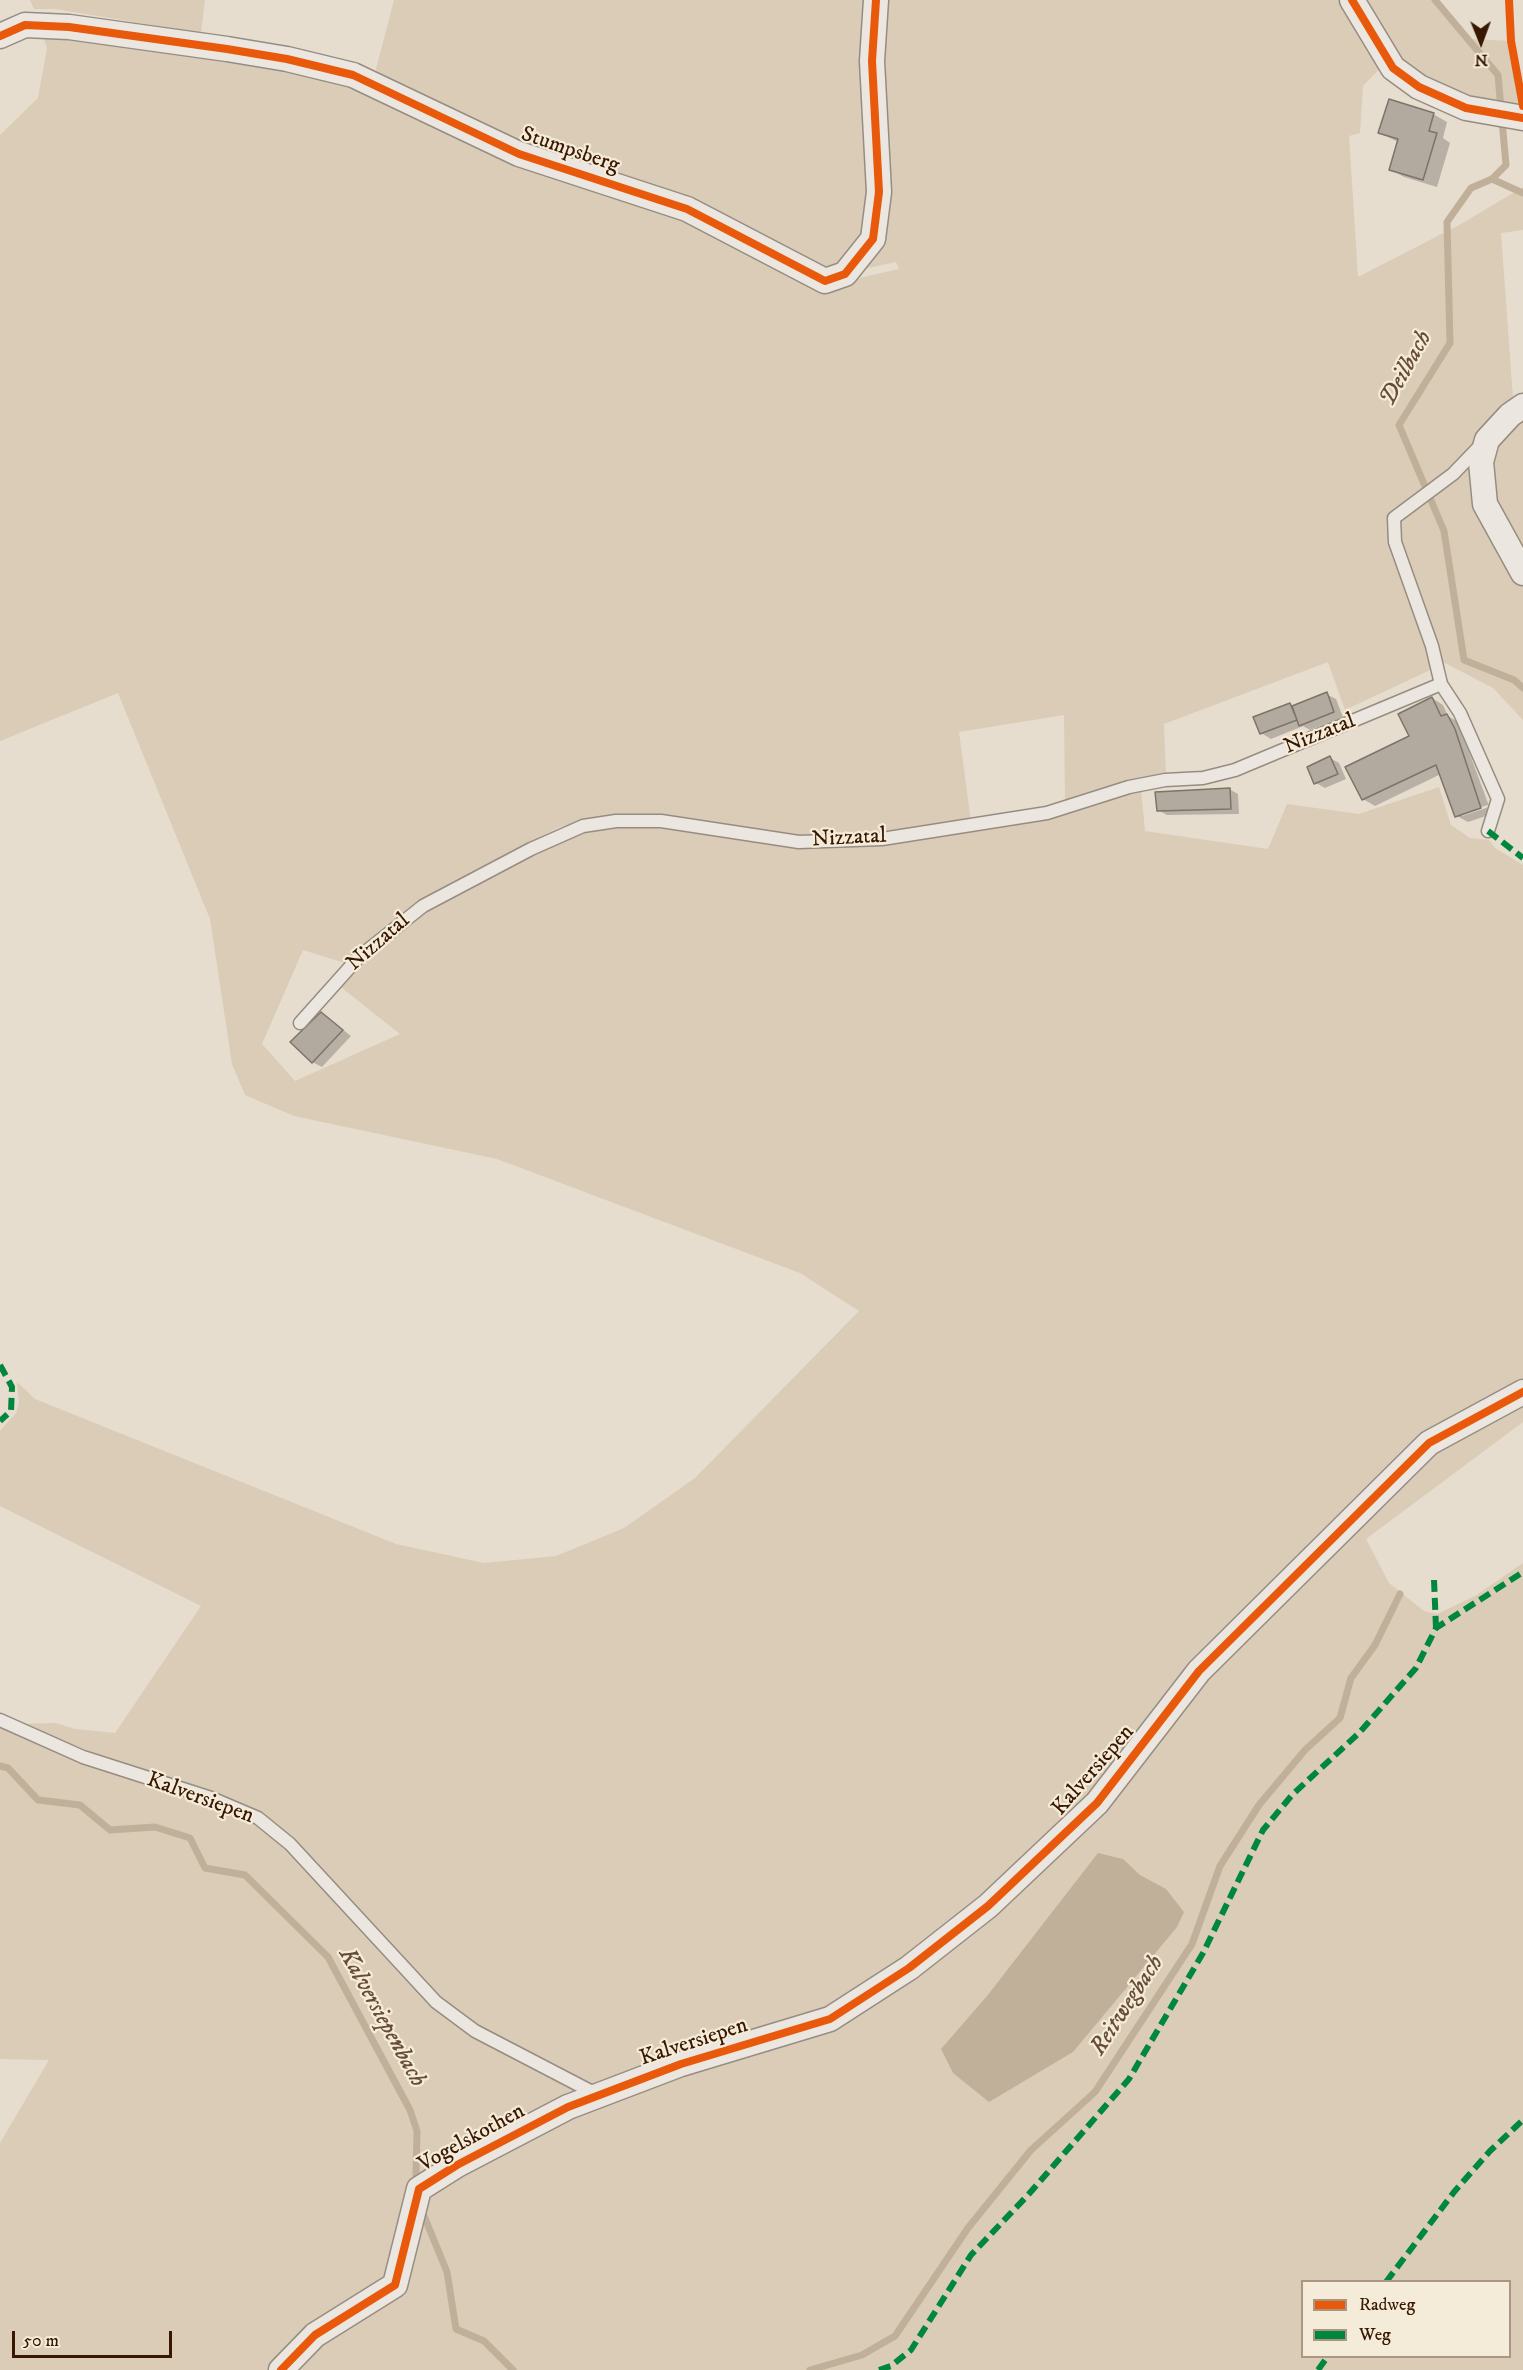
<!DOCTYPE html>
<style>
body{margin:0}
#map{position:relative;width:1523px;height:2370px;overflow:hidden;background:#e6ddce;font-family:"IM FELL DW Pica",serif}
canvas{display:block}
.legend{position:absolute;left:1301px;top:2280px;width:210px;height:78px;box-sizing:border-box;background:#f5ebd9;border:2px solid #a99783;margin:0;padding:8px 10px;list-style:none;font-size:18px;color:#381803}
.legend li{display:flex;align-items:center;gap:12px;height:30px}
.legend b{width:30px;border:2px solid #a99783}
.north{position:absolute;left:1451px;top:12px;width:60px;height:60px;-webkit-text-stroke:4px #f5ebd9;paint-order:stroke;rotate:179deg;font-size:16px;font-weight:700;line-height:24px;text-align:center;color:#381803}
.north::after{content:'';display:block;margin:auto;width:21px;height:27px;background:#381803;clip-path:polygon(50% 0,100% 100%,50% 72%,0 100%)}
.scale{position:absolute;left:12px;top:2331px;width:160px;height:27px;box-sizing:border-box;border:3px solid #381803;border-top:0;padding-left:8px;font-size:18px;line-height:21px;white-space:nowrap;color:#381803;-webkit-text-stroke:4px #f5ebd9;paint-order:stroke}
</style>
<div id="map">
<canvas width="1523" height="2370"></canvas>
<ul class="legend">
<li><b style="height:8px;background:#e8590c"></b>Radweg</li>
<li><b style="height:8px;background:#00873e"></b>Weg</li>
</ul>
<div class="north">N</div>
<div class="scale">50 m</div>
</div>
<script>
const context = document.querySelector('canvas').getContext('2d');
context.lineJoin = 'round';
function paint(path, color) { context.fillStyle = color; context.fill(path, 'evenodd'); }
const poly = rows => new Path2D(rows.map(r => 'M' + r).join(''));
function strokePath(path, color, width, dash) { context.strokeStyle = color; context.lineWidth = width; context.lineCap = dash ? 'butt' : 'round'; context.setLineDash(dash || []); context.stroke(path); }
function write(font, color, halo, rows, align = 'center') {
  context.font = font + ' "IM FELL DW Pica",serif'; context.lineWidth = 4.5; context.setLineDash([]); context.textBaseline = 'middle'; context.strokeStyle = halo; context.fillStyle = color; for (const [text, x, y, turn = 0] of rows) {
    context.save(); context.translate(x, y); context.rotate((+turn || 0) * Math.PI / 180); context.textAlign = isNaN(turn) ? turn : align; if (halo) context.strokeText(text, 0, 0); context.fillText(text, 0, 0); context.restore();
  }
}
paint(poly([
 [30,0,205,0,201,33,55,9,34,9],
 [394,0,1434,0,1471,39,1511,41,1523,86,1523,113,1472,106,1422,83,1391,57,1363,86,1360,133,1349,136,1358,277,1461,224,1523,187,1523,230,1501,233,1513,398,1523,392,1523,720,1493,688,1445,663,1345,710,1328,662,1164,724,1166,777,1065,803,1064,715,959,732,971,822,881,836,800,840,662,818,617,817,582,821,557,828,434,895,403,916,345,963,303,950,262,1044,295,1081,400,1034,337,984,361,957,426,906,463,886,579,830,615,824,660,823,800,844,883,841,1051,815,1141,789,1145,831,1268,849,1287,804,1359,814,1439,787,1451,825,1470,838,1489,840,1495,848,1523,865,1523,1422,1366,1539,1389,1583,1424,1611,1437,1614,1475,1596,1523,1563,1523,2370,0,2370,0,2143,49,2060,0,2059,0,1724,20,1736,149,1785,208,1802,257,1825,264,1813,97,1754,21,1724,56,1723,75,1729,115,1733,201,1606,0,1506,0,1431,16,1413,19,1403,17,1382,35,1399,396,1544,484,1563,556,1556,624,1528,695,1478,859,1311,800,1273,497,1159,294,1116,245,1095,232,1064,210,919,118,693,0,741,0,135,38,98,47,48,38,21,62,20,133,29,288,59,351,76,518,157,685,212,773,255,825,286,899,269,896,262,827,277,779,247,690,202,524,148,375,73],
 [1302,2282,1510,2282,1510,2356,1302,2356]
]), '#daccb6');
paint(poly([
 [1098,1853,1123,1859,1140,1875,1166,1889,1184,1912,1177,1927,1073,2052,989,2102,953,2073,941,2049,987,1996]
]), '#c1b099');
paint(poly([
 [1433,114,1447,122,1443,138,1450,143,1437,187,1404,177,1390,169,1398,142,1380,133],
 [1326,694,1336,699,1343,717,1310,730,1303,726,1271,739,1261,733,1290,704,1294,707],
 [1432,698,1443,705,1448,716,1458,722,1492,814,1468,822,1457,816,1441,774,1375,806,1363,799,1411,737],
 [1488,805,1489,807,1462,816,1462,813],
 [1330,758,1339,763,1346,779,1325,788,1316,783],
 [1229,789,1238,794,1239,814,1167,815,1158,810],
 [322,1013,351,1036,322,1067,312,1062]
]), '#0003');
strokePath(poly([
 [1435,0,1498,75,1501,109],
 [1502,120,1506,165,1492,179,1471,188,1447,222,1450,343,1399,425,1444,531,1464,660,1514,680,1523,688],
 [1492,179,1523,193],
 [0,1766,8,1768,38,1800,80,1805,110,1830,155,1827,190,1838,205,1868,245,1875,328,1957,410,2110,417,2131,416,2175],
 [422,2211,447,2272,456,2329,484,2341,513,2370],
 [810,2370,862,2355,895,2336,968,2228,1031,2150,1095,2092,1192,1944,1220,1866,1259,1805,1305,1750,1340,1718,1351,1678,1375,1645,1400,1594]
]), '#c1b099', 7);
const building = poly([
 [1389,99,1434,113,1429,131,1437,133,1423,180,1389,170,1398,139,1378,133,1389,99],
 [1327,692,1334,712,1299,726,1292,706,1327,692],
 [1432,697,1441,716,1447,714,1455,729,1481,808,1455,817,1436,765,1362,800,1345,767,1409,736,1398,714,1432,697],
 [1290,703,1297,720,1260,734,1253,717,1290,703],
 [1330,756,1338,774,1314,784,1307,767,1330,756],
 [1230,788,1231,809,1157,811,1155,792,1230,788],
 [321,1012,343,1030,312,1063,290,1042,321,1012]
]);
paint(building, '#b2aa9e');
strokePath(building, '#7d7368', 1.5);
const lane = poly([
 [1441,684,1432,646,1395,542,1394,518,1453,474,1481,445],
 [300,1023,359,957,423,906,531,849,583,826,616,821,661,821,799,842,882,839,1047,813,1129,787,1165,780,1203,778,1235,770,1441,684,1460,713,1498,799,1488,831],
 [0,1720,83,1757,211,1798,258,1818,290,1844,436,2002,475,2031,598,2095]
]);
const street = poly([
 [1352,0,1393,68,1419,87,1466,108,1523,118],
 [0,36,25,25,69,27,227,49,287,59,353,75,519,154,687,209,825,281,845,274,873,239,879,192,872,61,876,0],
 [1523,406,1510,415,1487,440,1481,462,1485,504,1523,573],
 [281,2370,315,2335,395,2285,419,2189,457,2165,568,2107,681,2064,830,2019,909,1968,988,1906,1097,1803,1199,1671,1429,1443,1523,1392]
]);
strokePath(lane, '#968d82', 15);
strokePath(street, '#968d82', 27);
strokePath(lane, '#ebe6df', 12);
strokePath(street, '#ebe6df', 24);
strokePath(poly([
 [1488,831,1523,858],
 [0,1365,12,1387,11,1411,0,1421],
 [1434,1580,1436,1628],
 [1386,2282,1454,2192,1490,2151,1523,2120],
 [879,2370,891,2366,911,2350,971,2255,1028,2195,1129,2079,1203,1953,1263,1830,1292,1795,1359,1733,1416,1668,1436,1628,1523,1572],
 [1318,2370,1328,2356]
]), '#00873e', 6, [12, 6]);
strokePath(poly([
 [1352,0,1393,68,1419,87,1466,108,1523,118],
 [1509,0,1511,41,1523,106],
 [0,36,25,25,69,27,227,49,287,59,353,75,519,154,687,209,825,281,845,274,873,239,879,192,872,61,876,0],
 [281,2370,315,2335,395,2285,419,2189,457,2165,568,2107,681,2064,830,2019,909,1968,988,1906,1097,1803,1199,1671,1429,1443,1523,1392]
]), '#e8590c', 8);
write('22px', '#381803', '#f5ebd9', [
 ["Stumpsberg",570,151,19],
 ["Nizzatal",1320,735,-22],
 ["Nizzatal",849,839,-3],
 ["Nizzatal",379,943,-41],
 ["Kalversiepen",1094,1771,-49],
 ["Kalversiepen",200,1799,20],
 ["Kalversiepen",694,2043,-18],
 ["Vogelskothen",472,2139,-29]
]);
write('italic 24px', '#684d36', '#f5ebd9', [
 ["Deilbach",1407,369,-61],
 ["Reitwegbach",1128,2006,-57],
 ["Kalversiepenbach",381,2018,61]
]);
</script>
